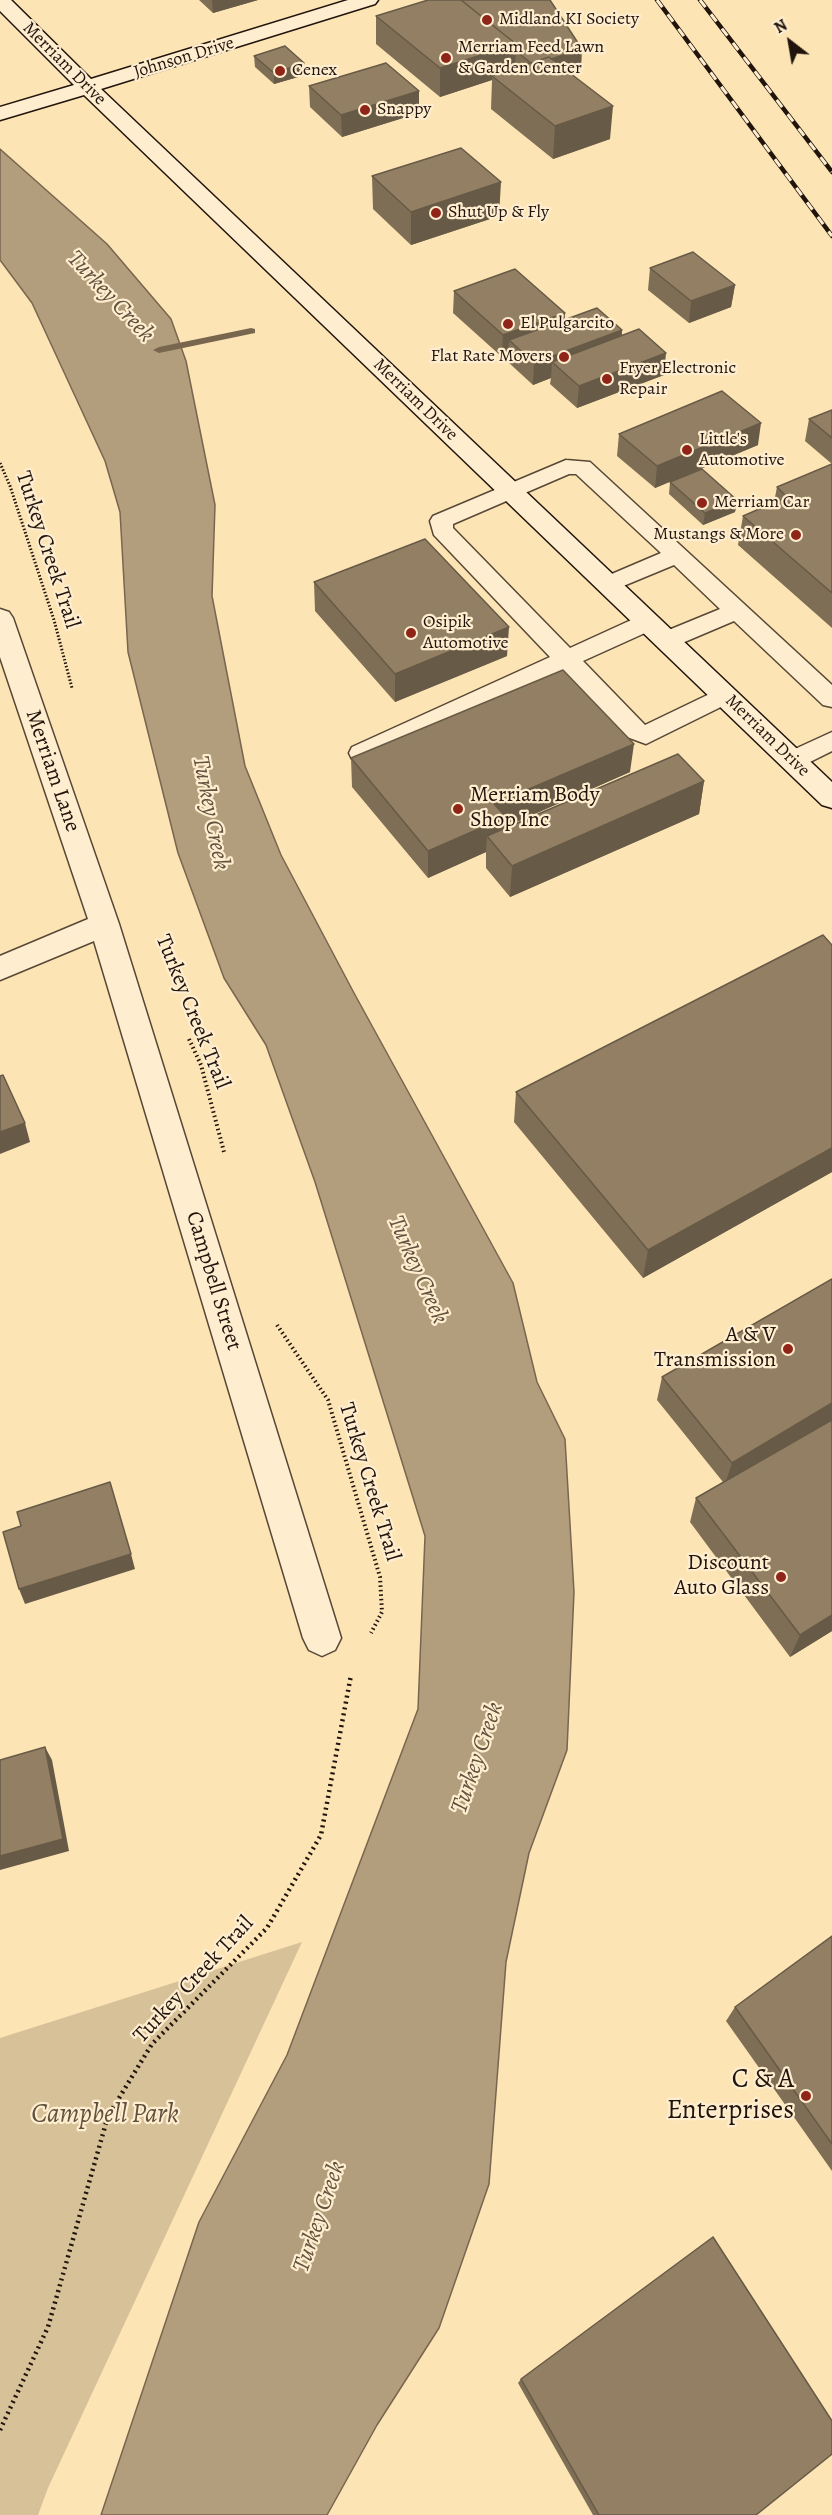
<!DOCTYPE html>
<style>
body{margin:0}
#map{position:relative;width:832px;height:2515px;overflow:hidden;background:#fde4b5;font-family:Alegreya,serif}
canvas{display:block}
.north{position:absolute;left:760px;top:12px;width:60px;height:60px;-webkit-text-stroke:4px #feedcf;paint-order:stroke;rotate:329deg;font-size:16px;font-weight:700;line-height:24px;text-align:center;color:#20140c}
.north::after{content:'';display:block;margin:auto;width:21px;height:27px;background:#20140c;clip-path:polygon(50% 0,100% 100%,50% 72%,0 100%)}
</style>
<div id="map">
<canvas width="832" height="2515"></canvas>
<div class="north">N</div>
</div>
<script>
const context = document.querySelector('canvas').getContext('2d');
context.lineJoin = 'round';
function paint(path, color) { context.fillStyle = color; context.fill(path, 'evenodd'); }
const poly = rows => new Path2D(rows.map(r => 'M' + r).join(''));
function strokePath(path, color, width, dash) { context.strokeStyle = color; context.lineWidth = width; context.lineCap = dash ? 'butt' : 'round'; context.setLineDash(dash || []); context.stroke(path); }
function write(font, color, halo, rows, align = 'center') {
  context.font = font + ' Alegreya,serif'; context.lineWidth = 4.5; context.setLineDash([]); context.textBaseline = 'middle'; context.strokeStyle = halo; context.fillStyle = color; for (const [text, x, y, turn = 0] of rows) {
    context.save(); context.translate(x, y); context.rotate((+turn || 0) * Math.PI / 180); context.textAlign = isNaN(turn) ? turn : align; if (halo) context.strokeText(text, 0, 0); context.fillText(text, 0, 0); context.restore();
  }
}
paint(poly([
 [302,1942,48,2488,38,2515,0,2515,0,2038]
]), '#d7c198');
const water = poly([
 [0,149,107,244,171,319,186,361,215,505,212,596,245,766,281,855,354,993,513,1283,537,1382,565,1439,574,1592,567,1750,529,1853,506,1962,489,2184,439,2328,377,2425,327,2515,101,2515,199,2222,287,2055,418,1709,425,1536,315,1182,266,1045,224,978,178,853,128,652,120,512,105,461,32,303,0,260,0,149]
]);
paint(water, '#b29d7c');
strokePath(water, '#78664f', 1.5);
paint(poly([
 [251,328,255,329,255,333,159,353,153,350,159,347,251,328]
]), '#78664f');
const lane = poly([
 [566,460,590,462,832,685,832,707,823,705,734,621,675,646,667,648,659,646,655,640,659,634,720,609,674,565,616,589,608,592,600,589,596,584,600,579,661,553,576,474,569,474,453,524,453,528,570,648,640,616,648,614,656,616,660,622,656,628,583,661,645,725,724,687,733,689,736,695,733,701,646,744,627,737,563,670,370,759,361,762,352,759,349,753,352,747,550,657,434,535,430,521,433,516,566,460],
 [832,732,832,751,802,766,793,769,784,766,780,760,784,754,832,732]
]);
const street = poly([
 [0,609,9,612,13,618,119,924,341,1638,335,1650,322,1656,309,1650,303,1638,94,941,0,980,0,956,88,919,0,657,0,609]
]);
const secondary = poly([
 [0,0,11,0,91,79,348,0,378,0,375,4,101,89,832,782,832,808,822,805,84,95,0,120,0,107,74,85,0,11,0,0]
]);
strokePath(lane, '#574836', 3);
strokePath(street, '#574836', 3);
strokePath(secondary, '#20140c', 3);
strokePath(poly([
 [0,463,10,486,54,620,72,688]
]), '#20140c', 3, [1.5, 2]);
strokePath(poly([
 [189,1039,201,1065,224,1152],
 [277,1325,328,1400,380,1577,382,1612,371,1633]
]), '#20140c', 4, [1.5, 3]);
strokePath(poly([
 [0,2430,48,2327,108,2116,152,2044,267,1928,321,1835,351,1675]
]), '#20140c', 4.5, [2, 4]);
paint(lane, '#feedcf');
paint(street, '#feedcf');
paint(secondary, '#feedcf');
const rail = poly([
 [657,0,832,236],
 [700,0,832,172]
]);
strokePath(rail, '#20140c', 4.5);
strokePath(rail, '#feedcf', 3, [9]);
paint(poly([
 [199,0,258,0,213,13],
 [428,0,581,71,571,74,610,139,553,159,491,109,492,80,440,97,376,44,376,16],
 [254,56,305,75,274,84,255,67],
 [309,86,419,91,419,113,342,137,310,107],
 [372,176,499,216,411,245,373,209],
 [650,268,735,285,731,307,689,323,648,290],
 [454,291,565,319,622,330,622,336,664,375,577,408,550,384,551,378,533,385,508,362,508,355,502,357,453,313],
 [832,410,832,628,738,545,743,516,774,502,777,487,832,464,805,441,809,419],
 [619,434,758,445,655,488,617,456],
 [670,482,737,500,735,512,703,525,669,494],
 [314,582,507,656,395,702,315,611],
 [351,758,630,772,505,827,505,828,704,781,699,814,510,897,486,868,486,852,428,878,352,787],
 [832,945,832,1172,643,1278,514,1122,516,1092],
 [832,1279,832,1631,790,1657,690,1522,696,1498,723,1482,657,1400,662,1377],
 [832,1936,832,2171,726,2021,735,2007],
 [521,2379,756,2515,593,2515,518,2383]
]), '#7e6e56');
paint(poly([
 [212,0,258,0,213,13],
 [516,44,515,73,492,76,492,80,440,97,440,68],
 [582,49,581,71,532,86,533,64],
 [304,63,305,75,274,84,274,73],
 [419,91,419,113,342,137,341,115],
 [613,106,610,139,553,159,555,126],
 [501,182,499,216,411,245,411,212],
 [735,285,731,307,689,323,691,301],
 [565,313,564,335,509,340,508,355,502,357,503,335],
 [622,330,620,352,552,362,551,378,533,385,534,363],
 [666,353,664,375,577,408,579,386],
 [761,423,758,445,655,488,657,466],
 [737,500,735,512,703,525,705,513],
 [509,627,507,656,395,702,395,674],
 [634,744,630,772,505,827,504,845,487,836,486,852,428,878,428,851,494,804],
 [704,781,699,814,510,897,512,866],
 [25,1123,30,1142,0,1154,0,1132],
 [832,1148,832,1172,643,1278,648,1250],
 [832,1403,832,1420,725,1484,732,1463],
 [131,1554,135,1569,25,1604,19,1589],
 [832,1615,832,1631,790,1657,800,1635],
 [45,1747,52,1760,69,1851,0,1870,0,1856]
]), '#675a46');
const building = poly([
 [428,0,461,0,516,44,440,68,376,16,428,0],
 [461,0,550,0,582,49,551,59,549,57,531,63,516,51,516,44,461,0],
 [285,46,304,63,274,73,254,56,285,46],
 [549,57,613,106,555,126,492,76,549,57],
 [386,63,419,91,341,115,309,86,386,63],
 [461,148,501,182,411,212,372,176,461,148],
 [693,252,735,285,691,301,650,268,693,252],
 [515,269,565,313,503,335,454,291,515,269],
 [597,308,622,330,534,363,509,340,597,308],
 [639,329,666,353,579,386,552,362,639,329],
 [722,391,761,423,657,466,619,434,722,391],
 [832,410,832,438,809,419,832,410],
 [832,464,832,593,743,516,787,497,777,487,832,464],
 [702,469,737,500,705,513,670,482,702,469],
 [425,539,509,627,395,674,314,582,425,539],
 [563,670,634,744,494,804,506,817,428,851,351,758,563,670],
 [678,754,704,781,512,866,487,836,678,754],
 [823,935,832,945,832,1148,648,1250,516,1092,823,935],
 [3,1075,25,1123,0,1132,0,1076,3,1075],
 [832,1279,832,1403,732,1463,662,1377,832,1279],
 [832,1420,832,1615,800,1635,696,1498,832,1420],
 [110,1482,131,1554,19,1589,3,1532,21,1526,17,1512,110,1482],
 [45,1747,63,1839,0,1856,0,1760,45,1747],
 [832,1936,832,2144,735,2007,832,1936],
 [713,2237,832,2421,832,2454,756,2515,599,2515,521,2379,713,2237]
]);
paint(building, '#938064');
strokePath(building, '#675a46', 1.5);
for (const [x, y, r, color] of [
 [487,20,6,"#8f2418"],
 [446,58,6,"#8f2418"],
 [280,71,6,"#8f2418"],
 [365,110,6,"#8f2418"],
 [436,213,6,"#8f2418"],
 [508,324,6,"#8f2418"],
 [564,357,6,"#8f2418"],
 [607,379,6,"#8f2418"],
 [687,450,6,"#8f2418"],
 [702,503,6,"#8f2418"],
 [796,535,6,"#8f2418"],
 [411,633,6,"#8f2418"],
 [458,809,6,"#8f2418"],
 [788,1349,6,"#8f2418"],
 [781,1577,6,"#8f2418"],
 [806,2096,6,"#8f2418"]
]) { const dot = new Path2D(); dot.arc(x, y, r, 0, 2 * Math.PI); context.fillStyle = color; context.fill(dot); strokePath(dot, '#feedcf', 2); }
write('18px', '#20140c', '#feedcf', [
 ["Midland KI Society",499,20],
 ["Merriam Feed Lawn",458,48],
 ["& Garden Center",458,69],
 ["Cenex",292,71],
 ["Snappy",377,110],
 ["Shut Up & Fly",448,213],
 ["El Pulgarcito",520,324],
 ["Flat Rate Movers",552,357,"right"],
 ["Fryer Electronic",619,369],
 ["Repair",619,390],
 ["Little's",699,440],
 ["Automotive",699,461],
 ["Merriam Car",714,503],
 ["Mustangs & More",784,535,"right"],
 ["Osipik",423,623],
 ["Automotive",423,644]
], 'left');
write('18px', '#20140c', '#feedcf', [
 ["Johnson Drive",184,58,-17],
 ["Merriam Drive",64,64,45],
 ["Merriam Drive",415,400,44],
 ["Merriam Drive",767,736,44]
]);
write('22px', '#20140c', '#feedcf', [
 ["Turkey Creek Trail",47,550,72],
 ["Merriam Lane",52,771,71],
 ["Turkey Creek Trail",192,1012,68],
 ["Campbell Street",213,1281,73],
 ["Turkey Creek Trail",369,1482,73],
 ["Turkey Creek Trail",194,1980,-47]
]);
write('22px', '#20140c', '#feedcf', [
 ["Merriam Body",470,796,"left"],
 ["Shop Inc",470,821,"left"],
 ["A & V",776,1336],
 ["Transmission",776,1361],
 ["Discount",769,1564],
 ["Auto Glass",769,1589]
], 'right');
write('italic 24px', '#62523e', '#feedcf', [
 ["Turkey Creek",110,297,47],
 ["Turkey Creek",210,813,79],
 ["Turkey Creek",417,1270,66],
 ["Turkey Creek",478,1758,-71],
 ["Turkey Creek",320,2217,-71]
]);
write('27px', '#20140c', '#feedcf', [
 ["C & A",794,2080],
 ["Enterprises",794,2111]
], 'right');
write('italic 27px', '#60513d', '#feedcf', [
 ["Campbell Park",105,2115]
]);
</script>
